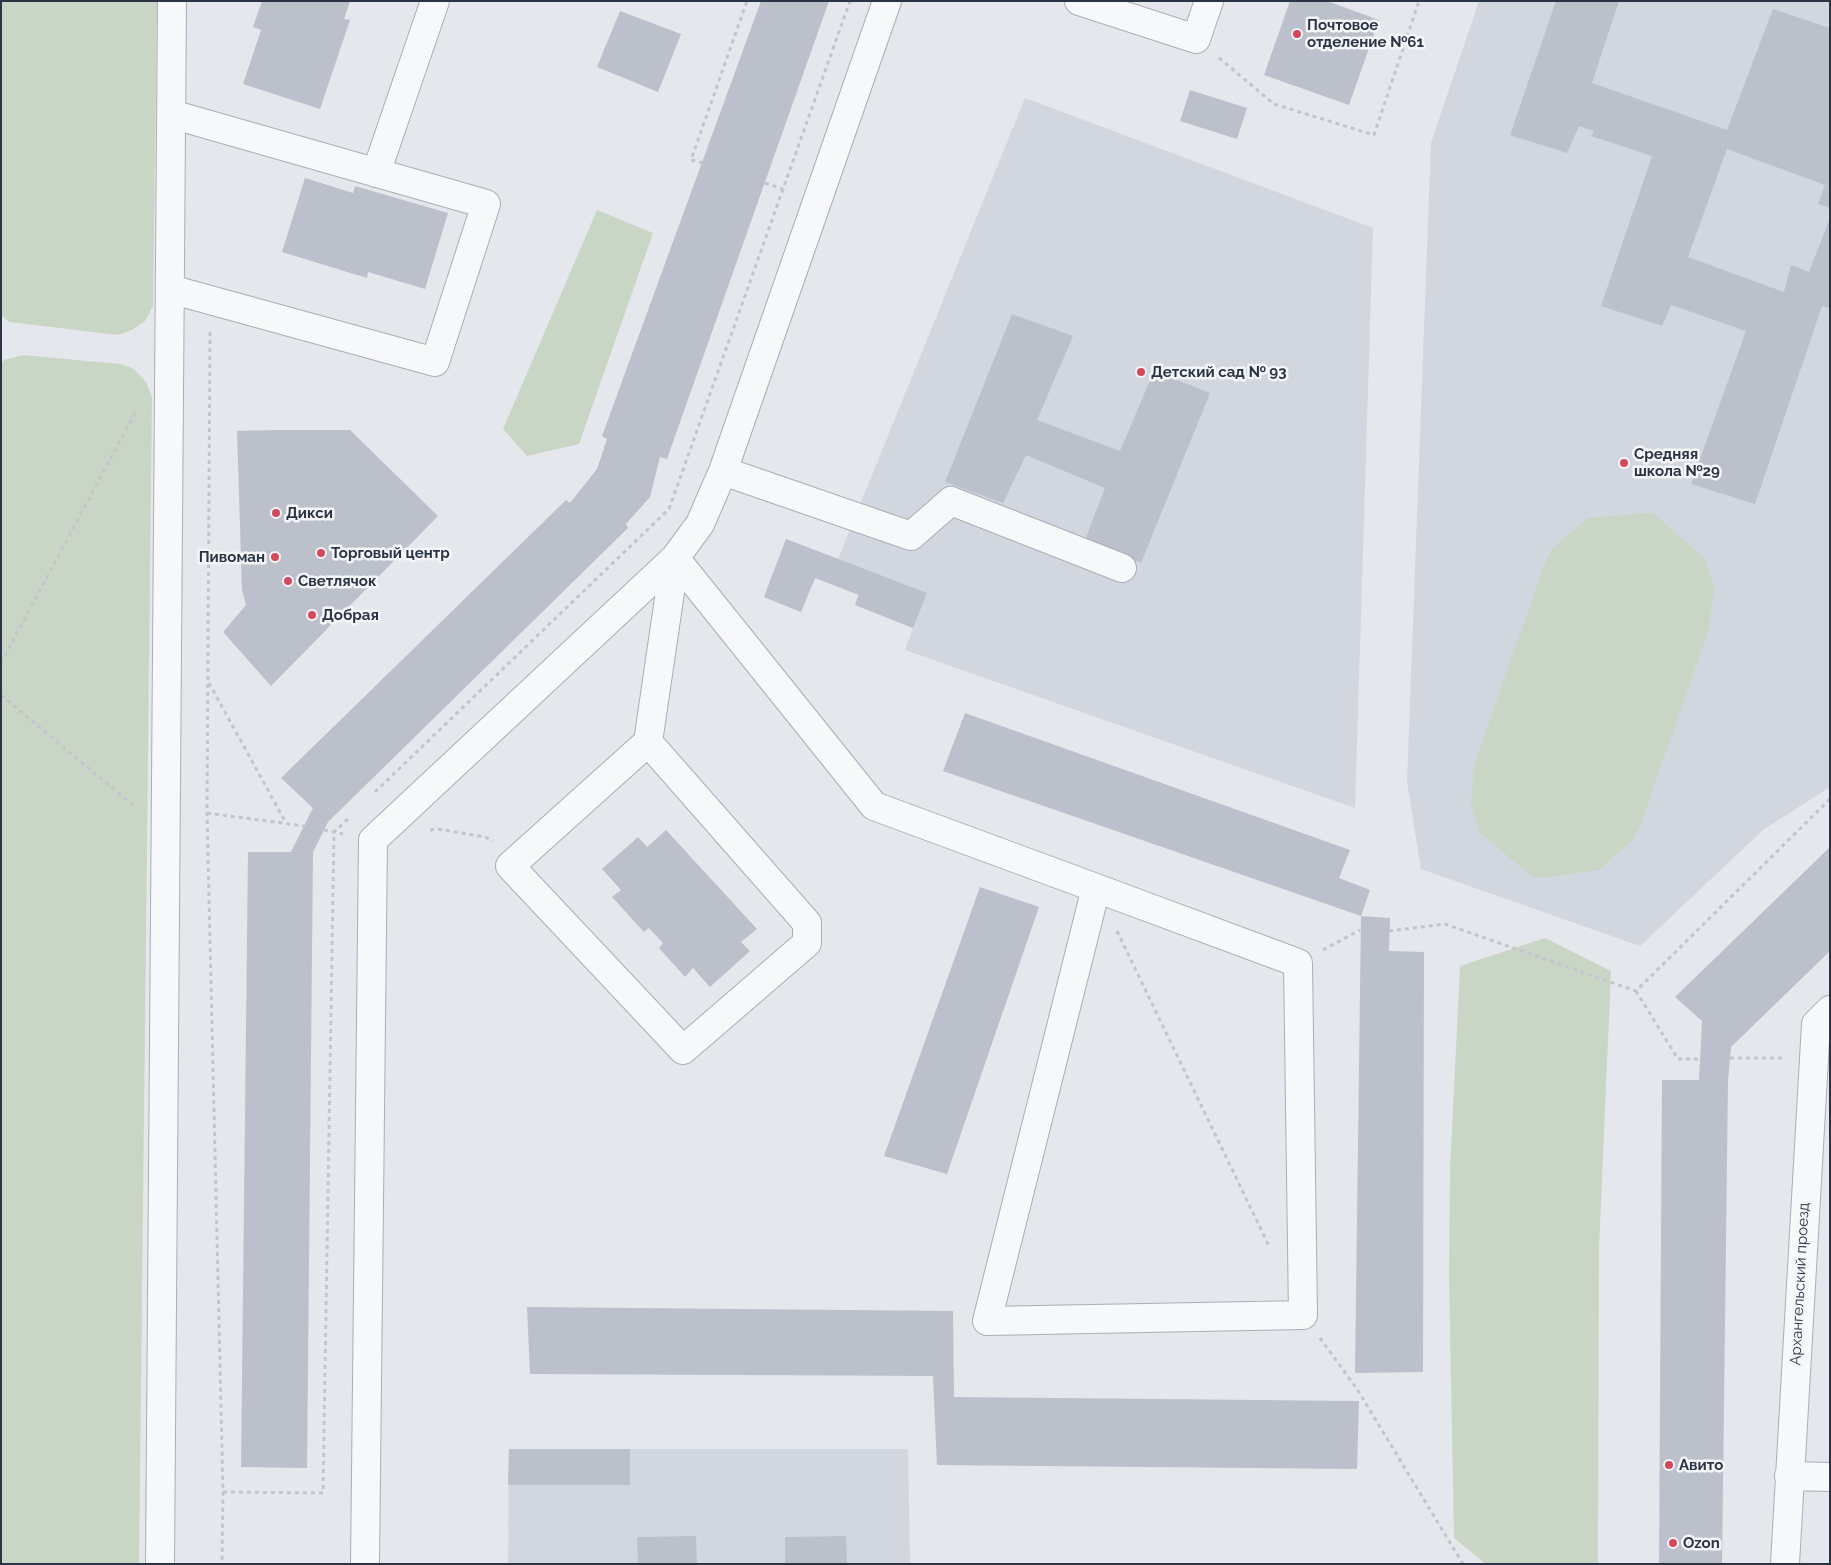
<!DOCTYPE html>
<meta charset="utf-8">
<style>
body{margin:0}
#map{position:relative;width:1831px;height:1565px;overflow:hidden;background:#e4e7ec;font-family:Raleway,sans-serif}
canvas{display:block}
.frame{position:absolute;inset:0;border:2px solid #2b3445;pointer-events:none}
</style>
<div id="map">
<canvas width="1831" height="1565"></canvas>
<div class="frame"></div>
</div>
<script>
const context = document.querySelector('canvas').getContext('2d');
context.lineJoin = 'round';
function paint(path, color) { context.fillStyle = color; context.fill(path, 'evenodd'); }
const poly = rows => new Path2D(rows.map(r => 'M' + r).join(''));
function strokePath(path, color, width, dash) { context.strokeStyle = color; context.lineWidth = width; context.lineCap = dash ? 'butt' : 'round'; context.setLineDash(dash || []); context.stroke(path); }
function write(font, color, halo, rows, align = 'center') {
  context.font = font + ' Raleway,sans-serif'; context.lineWidth = 5; context.setLineDash([]); context.textBaseline = 'middle'; context.strokeStyle = halo; context.fillStyle = color; for (const [text, x, y, turn = 0] of rows) {
    context.save(); context.translate(x, y); context.rotate((+turn || 0) * Math.PI / 180); context.textAlign = isNaN(turn) ? turn : align; if (halo) context.strokeText(text, 0, 0); context.fillText(text, 0, 0); context.restore();
  }
}
paint(poly([
 [1479,1,1830,1,1830,787,1763,830,1640,946,1421,869,1407,782,1431,143],
 [1025,98,1373,228,1355,808,905,650,913,628,855,605,858,594,815,578,801,612,764,597,786,539,838,559],
 [509,1449,908,1449,910,1564,508,1564]
]), '#d2d6de');
paint(poly([
 [1,1,157,1,153,306,145,321,132,330,118,335,9,322,1,315],
 [597,210,653,233,579,444,527,456,503,429],
 [23,355,121,364,134,369,146,382,152,397,139,1564,1,1564,1,365,4,360],
 [1649,513,1656,515,1706,560,1714,589,1709,628,1643,818,1634,838,1600,870,1539,878,1533,877,1480,833,1471,805,1474,766,1543,568,1552,549,1588,518],
 [1545,938,1611,971,1599,1248,1598,1564,1486,1564,1454,1538,1449,1274,1450,1171,1460,966]
]), '#c9d6c5');
paint(poly([
 [262,1,350,1,344,19,350,20,320,109,243,84,261,30,253,27],
 [761,1,829,1,667,459,660,457,650,497,626,524,628,528,328,822,313,852,307,1468,241,1467,248,852,291,852,313,808,281,778,566,500,570,503,597,469,607,439,602,436],
 [1290,1,1327,1,1379,20,1349,105,1264,75],
 [1556,1,1619,1,1592,83,1727,130,1773,9,1830,28,1830,208,1818,204,1825,185,1727,149,1688,257,1784,292,1791,265,1809,272,1830,218,1830,308,1822,306,1755,504,1691,484,1746,331,1671,305,1662,326,1601,306,1652,156,1591,136,1594,131,1579,126,1567,153,1510,135],
 [620,11,681,34,658,92,597,67],
 [1190,90,1247,108,1237,139,1180,121],
 [305,178,353,193,355,186,448,213,425,289,368,272,367,278,282,252],
 [1012,314,1073,336,1037,420,1120,451,1154,371,1210,393,1141,563,1085,540,1105,488,1026,455,1003,503,945,482],
 [277,430,350,430,438,516,271,686,223,632,246,605,242,590,237,431],
 [786,539,927,593,913,628,855,605,859,595,815,578,801,612,764,597],
 [965,713,1350,850,1339,878,1370,890,1361,916,943,771],
 [666,830,757,929,741,942,750,951,710,987,693,968,685,977,659,948,663,943,649,928,644,932,612,897,621,890,602,869,638,837,647,847],
 [1830,847,1830,951,1731,1047,1728,1081,1722,1564,1659,1564,1662,1080,1699,1080,1702,1021,1675,997],
 [980,887,1039,907,947,1174,884,1156],
 [1361,916,1390,918,1389,951,1424,952,1423,1372,1355,1373],
 [527,1307,953,1311,954,1397,1359,1401,1357,1469,937,1465,933,1376,530,1374],
 [509,1449,630,1449,630,1485,508,1485],
 [696,1536,697,1564,638,1564,637,1537],
 [846,1536,847,1564,785,1564,785,1537]
]), '#bbc0ca');
const minor = poly([
 [1079,1,1196,39,1209,1],
 [376,173,435,1],
 [170,289,435,362,486,204,171,114],
 [723,471,911,536,951,501,1122,568],
 [675,558,874,806,1096,888,1298,963,1303,1315,987,1321,1096,888],
 [648,742,807,923,807,943,683,1050,510,866,648,742],
 [648,742,675,558],
 [1789,1476,1830,1477],
 [160,1564,172,1],
 [365,1564,373,840,675,558,700,524,723,471,887,1],
 [1785,1564,1816,1024,1830,1010]
]);
strokePath(minor, '#a9aeb7', 30);
strokePath(poly([
 [1219,58,1274,104,1374,135,1419,1],
 [703,163,691,160,747,1],
 [765,183,783,189],
 [210,332,207,813,223,1492,222,1564],
 [1,663,136,411],
 [209,683,286,823],
 [1,695,135,807],
 [375,792,669,509,850,1],
 [207,813,304,826],
 [324,830,343,834],
 [430,830,438,829,485,837,493,841],
 [1117,931,1270,1248],
 [1389,931,1445,924,1636,991,1830,799],
 [1323,950,1360,930],
 [1636,991,1678,1059,1700,1059],
 [1730,1058,1783,1058],
 [1320,1338,1357,1389,1463,1564],
 [223,1492,323,1493,334,832,349,818]
]), '#c2c5cb', 3, [4, 4]);
strokePath(minor, '#f7f8fa', 28);
for (const [x, y, r, color] of [
 [1297,34,5,"#d1495b"],
 [1141,372,5,"#d1495b"],
 [1624,463,5,"#d1495b"],
 [276,513,5,"#d1495b"],
 [321,553,5,"#d1495b"],
 [275,557,5,"#d1495b"],
 [288,581,5,"#d1495b"],
 [312,615,5,"#d1495b"],
 [1669,1465,5,"#d1495b"],
 [1673,1543,5,"#d1495b"]
]) { const dot = new Path2D(); dot.arc(x, y, r, 0, 2 * Math.PI); context.fillStyle = color; context.fill(dot); strokePath(dot, '#f4f6f9', 2); }
write('bold 15px', '#2b3445', '#f4f6f9', [
 ["Почтовое",1307,25],
 ["отделение №61",1307,42],
 ["Детский сад № 93",1151,372],
 ["Средняя",1634,454],
 ["школа №29",1634,471],
 ["Дикси",286,513],
 ["Торговый центр",331,553],
 ["Пивоман",265,557,"right"],
 ["Светлячок",298,581],
 ["Добрая",322,615],
 ["Авито",1679,1465],
 ["Ozon",1683,1543]
], 'left');
write('15px', '#2b3445', '#f4f6f9', [
 ["Архангельский проезд",1800,1284,-87]
]);
</script>
